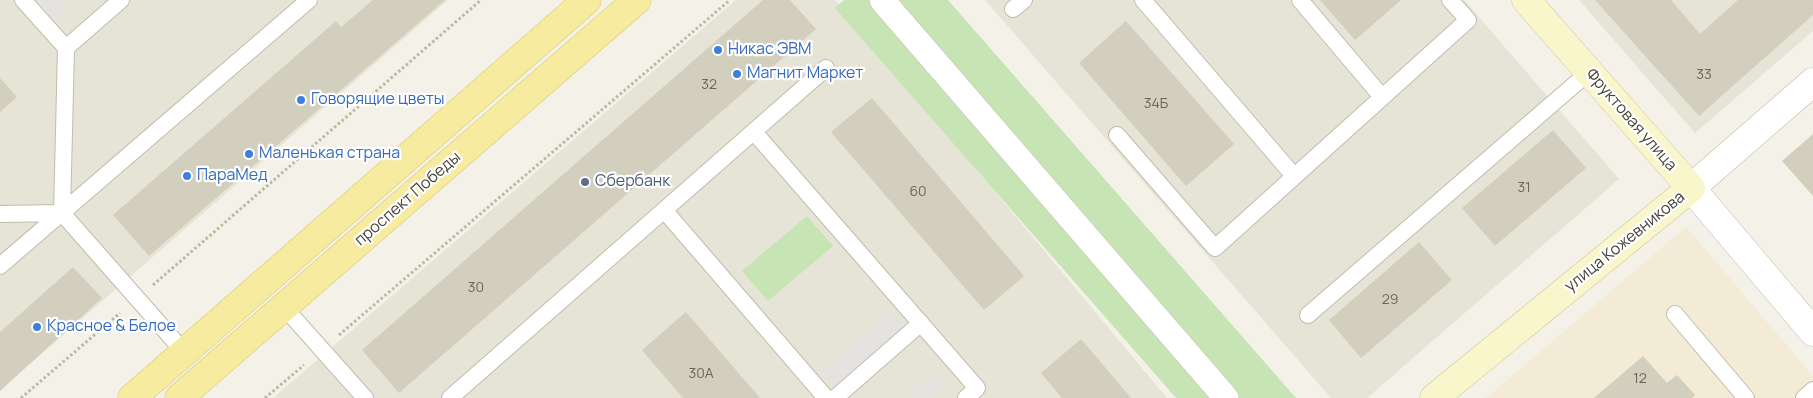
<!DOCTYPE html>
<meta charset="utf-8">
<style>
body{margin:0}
canvas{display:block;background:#f3f1e8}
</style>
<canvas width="1813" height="398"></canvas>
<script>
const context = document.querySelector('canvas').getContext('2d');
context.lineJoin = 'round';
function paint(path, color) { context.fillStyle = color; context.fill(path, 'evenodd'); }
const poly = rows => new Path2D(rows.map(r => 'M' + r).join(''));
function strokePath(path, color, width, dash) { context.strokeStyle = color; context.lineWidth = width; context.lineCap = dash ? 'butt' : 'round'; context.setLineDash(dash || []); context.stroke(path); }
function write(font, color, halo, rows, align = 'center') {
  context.font = font + ' Manrope,sans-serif'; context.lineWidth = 4.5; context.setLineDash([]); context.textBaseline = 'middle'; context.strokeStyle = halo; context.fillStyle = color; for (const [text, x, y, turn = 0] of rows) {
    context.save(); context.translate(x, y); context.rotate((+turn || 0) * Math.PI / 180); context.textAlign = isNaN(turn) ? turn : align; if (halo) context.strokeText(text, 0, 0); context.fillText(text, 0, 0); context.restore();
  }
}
paint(poly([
 [0,0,448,0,0,390],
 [736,0,835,0,1167,398,273,398],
 [985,0,1464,0,1619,179,1367,398,1331,398],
 [1579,0,1813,0,1813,31,1695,133]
]), '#e6e4d7');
paint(poly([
 [1686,227,1813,376,1813,398,1486,398]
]), '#f3ebd5');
paint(poly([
 [844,0,948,0,1296,398,1176,398,835,8],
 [807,216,833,246,768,301,742,271]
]), '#c7e4b4');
paint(poly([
 [34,0,60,0,69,11,54,24],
 [890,312,904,327,835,387,822,371],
 [935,371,948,386,934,398,904,398]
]), '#e4e3e0');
paint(poly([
 [373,0,445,0,149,256,113,215,336,21,341,27],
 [763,0,790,0,816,29,399,393,362,350],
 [1320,0,1401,0,1355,40],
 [1595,0,1671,0,1700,34,1738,0,1813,0,1813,15,1699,116],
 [1126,21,1234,144,1186,186,1079,63],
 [0,78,17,97,0,112],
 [872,98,1024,276,984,310,831,132],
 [1553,130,1586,168,1495,246,1462,208],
 [1813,134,1813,196,1782,161],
 [1419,242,1452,280,1361,358,1329,320],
 [73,267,102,298,0,391,0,332],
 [686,312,760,398,683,398,642,350],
 [1081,339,1131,398,1062,398,1041,373],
 [1643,356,1667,383,1677,375,1695,395,1692,398,1594,398]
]), '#d3cfbe');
const service = poly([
 [23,0,66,48,62,213,185,353],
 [1143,0,1294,176],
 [1300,0,1382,97],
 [1013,9,1024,0],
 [66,48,121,0],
 [754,132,977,388,966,398],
 [1117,135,1215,248,1468,20,1450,0],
 [664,210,826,398],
 [0,214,62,213],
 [0,266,309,0],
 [284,307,365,398],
 [1675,314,1746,398],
 [1308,315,1589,72],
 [450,398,826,68],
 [835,398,921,323],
 [1804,398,1813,390]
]);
const pedestrian = poly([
 [882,0,1226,398]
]);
const minor = poly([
 [1691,188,1813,332]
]);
const tertiary = poly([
 [1691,188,1813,82]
]);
const secondary = poly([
 [1434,398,1691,188,1526,0]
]);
const primary = poly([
 [132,398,587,0],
 [179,398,637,0]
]);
strokePath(service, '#c0bdae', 18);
strokePath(pedestrian, '#c0bdae', 26);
strokePath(minor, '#c0bdae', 29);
strokePath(tertiary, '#c0bdae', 29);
strokePath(secondary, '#cfc99b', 29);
strokePath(primary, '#dacb6e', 29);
strokePath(poly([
 [153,285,481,0],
 [339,335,730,0],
 [21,398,120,313],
 [265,398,304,365]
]), '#beb89e', 3, [2.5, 2.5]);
strokePath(service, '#fff', 16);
strokePath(pedestrian, '#fff', 25);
strokePath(minor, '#fff', 28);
strokePath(tertiary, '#fff', 28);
strokePath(secondary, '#faf6cb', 28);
strokePath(primary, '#f6eb9e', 28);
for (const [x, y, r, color] of [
 [718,50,5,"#3f7fe0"],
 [737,74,5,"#3f7fe0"],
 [301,100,5,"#3f7fe0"],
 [249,154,5,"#3f7fe0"],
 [187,176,5,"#3f7fe0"],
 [585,182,5,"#5c6f8a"],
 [37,327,5,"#3f7fe0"]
]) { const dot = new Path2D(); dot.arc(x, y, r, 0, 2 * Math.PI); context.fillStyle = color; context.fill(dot); strokePath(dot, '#fff', 2); }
write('14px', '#696559', null, [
 ["33",1704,75],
 ["32",709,85],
 ["34Б",1156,104],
 ["31",1524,188],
 ["60",918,192],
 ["30",476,288],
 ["29",1390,300],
 ["30А",701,374],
 ["12",1640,379]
]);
write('16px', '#366cbe', '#fff', [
 ["Никас ЭВМ",728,50],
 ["Магнит Маркет",747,74],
 ["Говорящие цветы",311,100],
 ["Маленькая страна",259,154],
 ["ПараМед",197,176],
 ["Красное & Белое",47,327]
], 'left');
write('16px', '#464237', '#fff', [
 ["Фруктовая улица",1631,120,49],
 ["проспект Победы",408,199,-41],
 ["улица Кожевникова",1625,242,-39]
]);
write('16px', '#4e5e75', '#fff', [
 ["Сбербанк",595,182]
], 'left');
</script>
